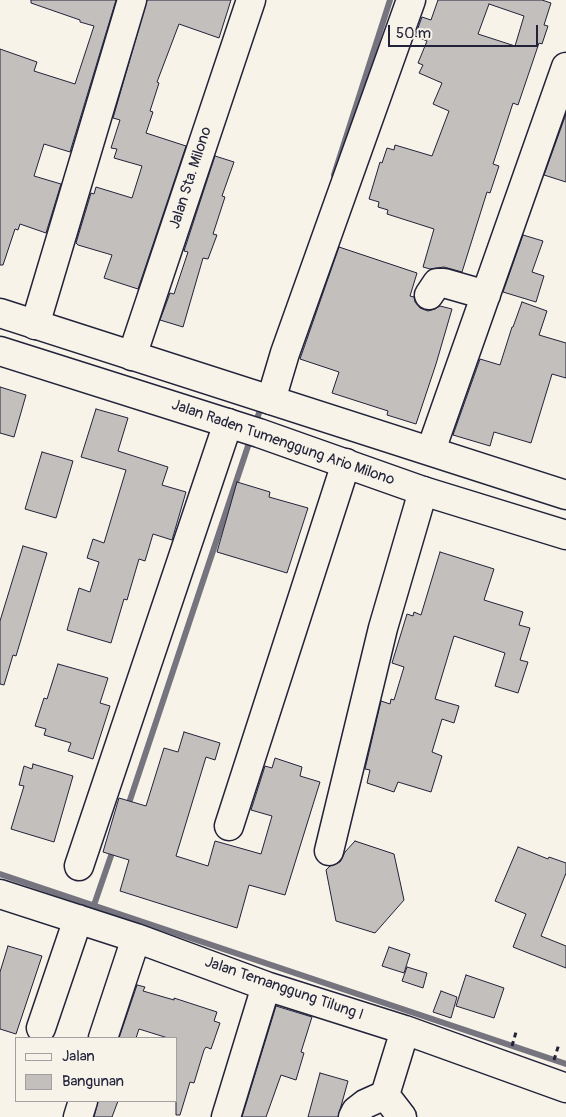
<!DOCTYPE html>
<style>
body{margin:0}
#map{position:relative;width:566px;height:1117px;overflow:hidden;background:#f7f3e8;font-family:Pangolin,sans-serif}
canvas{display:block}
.legend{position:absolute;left:15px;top:1037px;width:162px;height:65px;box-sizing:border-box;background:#f7f3e8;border:1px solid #a29fa3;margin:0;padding:6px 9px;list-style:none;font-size:15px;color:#22223b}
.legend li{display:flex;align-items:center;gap:10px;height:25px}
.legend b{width:25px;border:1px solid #a29fa3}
.scale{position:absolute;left:388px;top:25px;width:150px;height:22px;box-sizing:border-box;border:2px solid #22223b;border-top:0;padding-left:6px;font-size:15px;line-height:18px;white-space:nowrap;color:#22223b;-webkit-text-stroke:4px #f7f3e8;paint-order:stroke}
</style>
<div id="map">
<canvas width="566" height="1117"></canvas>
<ul class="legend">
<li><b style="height:6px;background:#f7f3e8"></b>Jalan</li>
<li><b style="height:14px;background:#c2bfbd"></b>Bangunan</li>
</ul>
<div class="scale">50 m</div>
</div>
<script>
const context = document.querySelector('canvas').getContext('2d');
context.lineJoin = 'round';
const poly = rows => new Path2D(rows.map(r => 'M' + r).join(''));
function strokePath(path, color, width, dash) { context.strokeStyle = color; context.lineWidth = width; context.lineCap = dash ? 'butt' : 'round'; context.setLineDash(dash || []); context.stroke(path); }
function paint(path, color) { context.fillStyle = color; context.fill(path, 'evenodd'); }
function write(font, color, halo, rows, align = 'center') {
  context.font = font + ' Pangolin,sans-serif'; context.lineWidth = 4; context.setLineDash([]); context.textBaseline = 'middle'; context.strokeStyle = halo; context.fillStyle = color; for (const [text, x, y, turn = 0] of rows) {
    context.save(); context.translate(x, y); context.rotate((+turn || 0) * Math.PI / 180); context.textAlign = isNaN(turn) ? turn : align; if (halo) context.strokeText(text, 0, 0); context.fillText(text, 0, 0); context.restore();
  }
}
strokePath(poly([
 [334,175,390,0],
 [255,425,260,410],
 [127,809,251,437],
 [0,874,566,1064],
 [94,905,114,847]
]), '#76747f', 6);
const building = poly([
 [31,0,116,0,70,152,44,144,34,176,61,184,46,233,20,224,18,230,15,229,3,265,0,265,0,49,37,62,34,71,75,84,94,26,80,22,80,20,31,3,31,0],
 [147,0,231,0,219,38,179,24,157,82,159,83,150,111,153,112,146,133,186,146,138,289,104,278,112,255,78,245,76,243,91,193,94,194,96,187,132,198,142,166,114,158,117,149,111,148,120,120,113,118,147,0],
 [438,0,542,0,551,3,544,25,548,26,542,44,539,43,518,105,513,103,493,164,499,166,490,193,487,192,462,272,444,267,430,269,423,267,434,229,387,214,388,210,378,207,379,202,369,199,380,162,382,163,387,148,394,150,395,145,432,156,449,111,433,104,442,83,419,73,423,65,418,63,427,41,415,36,422,17,431,20,438,0],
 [489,4,524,16,515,46,478,34,489,4],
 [566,114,566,182,544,175,566,114],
 [215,156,234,162,222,196,225,197,213,234,217,235,208,259,203,258,183,327,160,320,170,293,174,294,188,252,184,251,215,156],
 [523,235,543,241,532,272,544,276,536,302,503,292,523,235],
 [339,247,417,273,410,296,414,297,415,302,420,308,428,311,435,309,440,306,452,309,436,364,416,424,387,415,388,411,332,393,339,372,300,359,339,247],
 [522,302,547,311,539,335,566,343,566,378,552,374,531,443,494,432,490,446,453,435,480,359,500,365,512,327,513,327,522,302],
 [0,387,26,395,14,437,0,433,0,387],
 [96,409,128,418,118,451,168,467,162,485,186,492,172,540,153,534,145,561,139,559,127,600,124,599,111,643,67,630,79,588,90,592,99,562,87,558,93,539,104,543,126,470,81,457,96,409],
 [42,452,73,461,56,518,25,509,42,452],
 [237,482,270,492,269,497,308,508,287,573,217,552,237,482],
 [23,546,47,553,16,656,13,655,4,685,0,684,0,621,23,546],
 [440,552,494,569,484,600,523,612,519,625,530,628,520,660,528,662,518,693,495,686,505,653,454,636,435,699,459,706,454,723,442,719,432,752,442,756,431,792,398,782,394,792,367,783,370,770,365,769,381,701,390,704,391,699,394,700,404,667,392,663,407,614,413,616,414,612,421,615,440,552],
 [58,664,108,678,100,703,110,706,93,759,68,751,71,743,44,735,46,729,35,726,44,698,47,699,58,664],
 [184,732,220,743,215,760,206,757,176,856,208,866,215,841,261,854,272,816,251,810,265,766,272,768,275,758,302,767,300,776,320,782,285,895,249,885,237,928,120,891,129,860,103,852,119,798,146,806,164,748,178,752,184,732],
 [33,764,73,776,54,842,11,829,24,786,19,785,24,766,32,769,33,764],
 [355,841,394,854,404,900,375,933,336,921,326,870,330,866,340,862,345,852,355,841],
 [518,847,548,859,549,857,566,863,566,873,541,936,566,946,566,968,513,947,526,914,495,901,518,847],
 [8,946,42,956,16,1034,0,1029,0,972,8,946],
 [389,947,410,954,404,973,382,966,389,947],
 [407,967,427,973,423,988,402,981,407,967],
 [466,975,504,988,494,1018,456,1006,466,975],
 [137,985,145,987,143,991,174,1000,174,998,217,1012,214,1021,220,1023,211,1049,206,1047,204,1050,194,1083,190,1082,180,1115,176,1115,176,1038,168,1038,139,1029,136,1038,119,1038,137,985],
 [441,991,457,997,451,1018,433,1012,441,991],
 [276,1006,312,1017,301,1052,304,1053,296,1080,281,1075,266,1117,242,1117,276,1006],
 [320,1073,348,1081,338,1117,308,1117,320,1073],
 [98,1101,118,1101,112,1117,94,1117,98,1101]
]);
paint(building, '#c2bfbd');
strokePath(building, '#22223b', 1);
const minor = poly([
 [429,295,437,283,444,283,486,295],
 [35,325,132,0],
 [132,356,251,0],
 [271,400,285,353,411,0],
 [431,450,566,67],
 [229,826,346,463],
 [329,851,383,628,423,491],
 [79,866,228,423],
 [0,894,136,938,266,986,405,1030,566,1088],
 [41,1028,78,919],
 [103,1038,136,938],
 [385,1095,405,1030],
 [78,1117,83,1101],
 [226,1117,266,986],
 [353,1117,356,1111,365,1104,385,1095,402,1117]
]);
const highway = poly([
 [0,313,566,495],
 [0,351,259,433,423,491,566,535]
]);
strokePath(minor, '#22223b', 31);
strokePath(highway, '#22223b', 31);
strokePath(poly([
 [512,1046,516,1032],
 [554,1060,559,1044]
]), '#22223b', 3, [5, 4]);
strokePath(minor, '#f7f3e8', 28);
strokePath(highway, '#f7f3e8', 28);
write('15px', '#22223b', '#f7f3e8', [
 ["Jalan Sta. Milono",191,178,-72],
 ["Jalan Raden Tumenggung Ario Milono",283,443,19],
 ["Jalan Temanggung Tilung I",284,989,19]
]);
</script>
